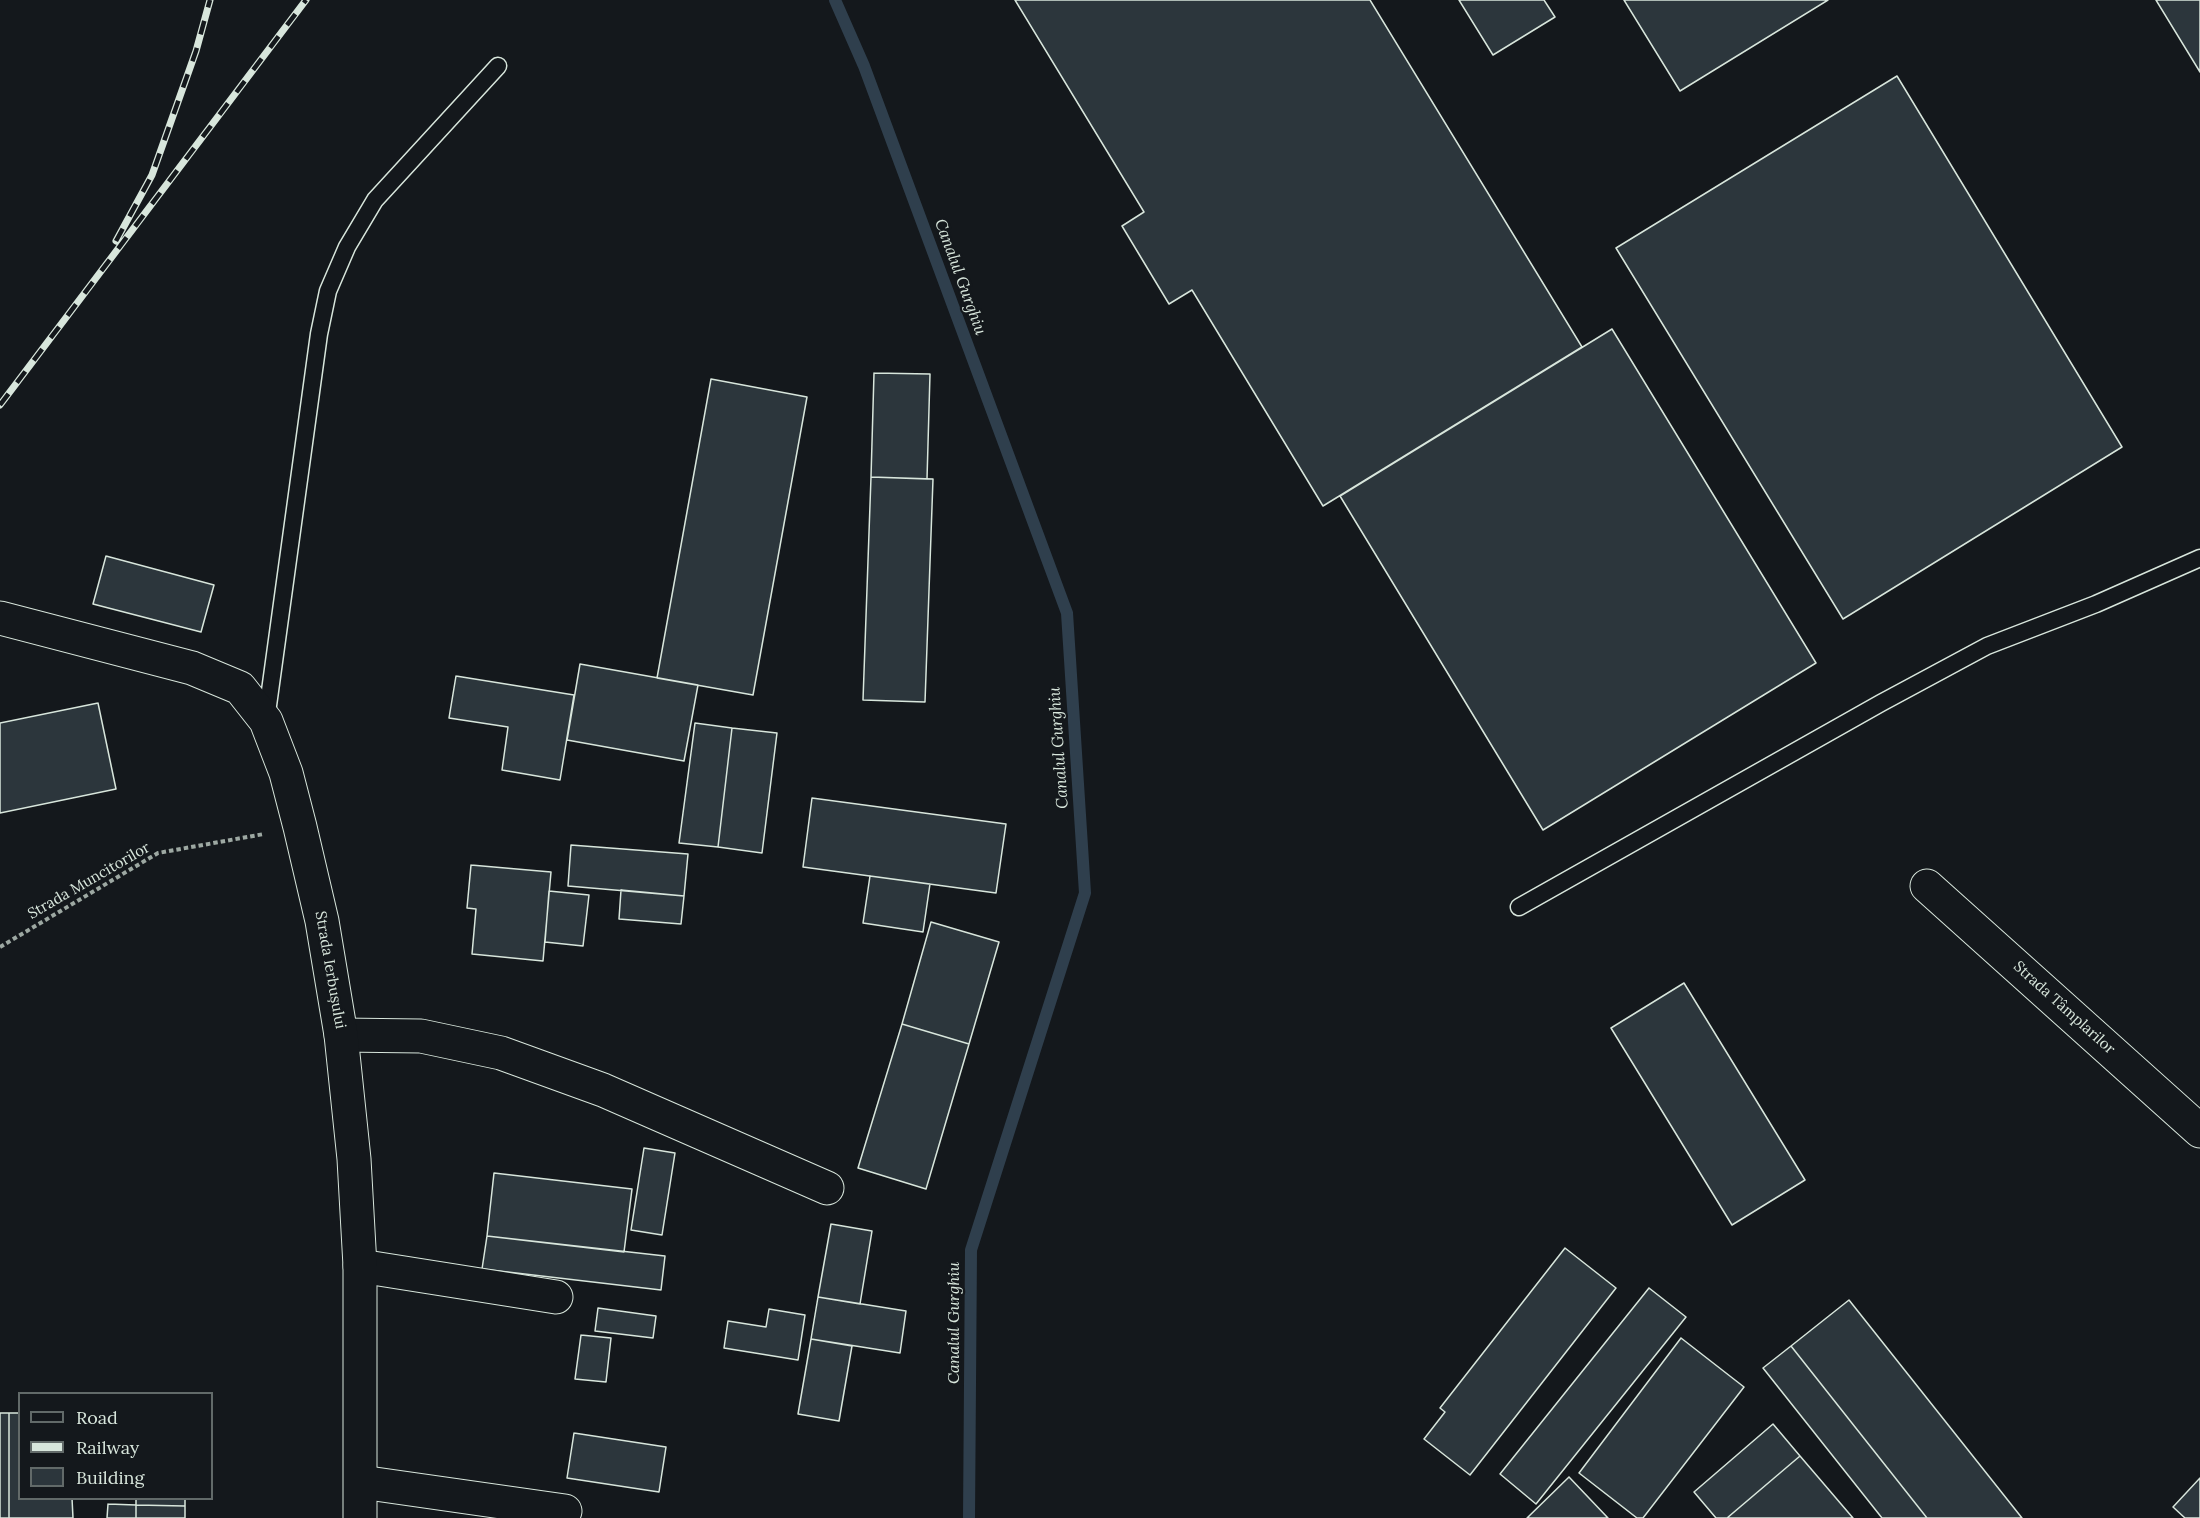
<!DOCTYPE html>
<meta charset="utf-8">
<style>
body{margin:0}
#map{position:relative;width:2200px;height:1518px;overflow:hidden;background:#14181c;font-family:Lora,serif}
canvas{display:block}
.legend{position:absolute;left:18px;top:1392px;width:195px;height:108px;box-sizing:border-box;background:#14181c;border:2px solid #626a69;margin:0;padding:8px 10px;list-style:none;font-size:18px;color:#d8e6dc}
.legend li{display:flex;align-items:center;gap:12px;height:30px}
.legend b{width:30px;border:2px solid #626a69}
</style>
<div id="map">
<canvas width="2200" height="1518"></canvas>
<ul class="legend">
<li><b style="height:8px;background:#14181c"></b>Road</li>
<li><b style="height:8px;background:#d8e6dc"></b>Railway</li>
<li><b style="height:16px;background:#2c363c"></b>Building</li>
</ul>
</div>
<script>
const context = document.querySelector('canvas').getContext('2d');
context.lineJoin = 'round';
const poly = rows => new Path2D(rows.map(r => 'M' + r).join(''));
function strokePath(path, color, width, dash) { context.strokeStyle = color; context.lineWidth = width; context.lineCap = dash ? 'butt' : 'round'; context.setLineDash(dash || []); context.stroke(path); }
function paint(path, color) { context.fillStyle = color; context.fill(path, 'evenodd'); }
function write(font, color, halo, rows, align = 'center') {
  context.font = font + ' Lora,serif'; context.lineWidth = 4.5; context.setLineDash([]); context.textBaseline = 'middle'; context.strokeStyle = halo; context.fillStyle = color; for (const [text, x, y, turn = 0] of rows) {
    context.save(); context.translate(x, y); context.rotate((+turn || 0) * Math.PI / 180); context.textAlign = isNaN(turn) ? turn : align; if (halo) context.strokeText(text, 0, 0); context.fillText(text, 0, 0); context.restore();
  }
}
strokePath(poly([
 [835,0,864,66,1067,613,1085,893,971,1250,969,1518]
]), '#2f3f4d', 12);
const building = poly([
 [1015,0,1370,0,1582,347,1323,506,1192,290,1169,304,1122,226,1144,212,1015,0],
 [1459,0,1544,0,1555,17,1493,55,1459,0],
 [1624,0,1828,0,1680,91,1624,0],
 [2156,0,2200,0,2200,72,2156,0],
 [1897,76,2122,447,1843,619,1616,248,1897,76],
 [1612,329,1816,663,1543,830,1340,496,1612,329],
 [874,373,930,374,927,479,871,477,874,373],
 [711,379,807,397,753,695,657,678,711,379],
 [871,477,933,479,925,702,863,700,871,477],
 [106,556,214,585,201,632,93,604,106,556],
 [580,664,698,685,684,761,567,740,580,664],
 [456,676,574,695,560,780,502,770,508,727,449,718,456,676],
 [98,703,116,789,0,813,0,723,98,703],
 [695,723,732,728,718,847,679,843,695,723],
 [732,728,777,733,762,853,718,847,732,728],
 [812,798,1006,824,996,893,803,867,812,798],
 [571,845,688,854,684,896,568,886,571,845],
 [471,865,551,872,543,961,472,954,476,909,467,908,471,865],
 [870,876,930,884,923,932,863,923,870,876],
 [621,890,684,896,681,924,619,919,621,890],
 [549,891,589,895,583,946,545,942,549,891],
 [931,922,999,942,969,1044,902,1024,931,922],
 [1684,983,1805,1180,1732,1225,1611,1028,1684,983],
 [902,1024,969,1044,926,1189,858,1168,902,1024],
 [644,1148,675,1153,662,1235,631,1230,644,1148],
 [494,1173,632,1189,624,1252,487,1236,494,1173],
 [831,1224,872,1231,860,1304,818,1297,831,1224],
 [487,1236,665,1256,661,1290,482,1269,487,1236],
 [1565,1248,1616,1288,1470,1475,1424,1439,1445,1412,1440,1408,1565,1248],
 [1649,1288,1686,1317,1536,1504,1500,1474,1649,1288],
 [818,1297,906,1311,900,1353,811,1339,818,1297],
 [1849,1300,2022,1518,1927,1518,1791,1346,1849,1300],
 [598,1308,656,1316,653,1338,595,1331,598,1308],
 [769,1309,805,1315,798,1360,724,1348,728,1321,766,1327,769,1309],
 [581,1335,611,1338,606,1382,575,1379,581,1335],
 [1681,1338,1744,1387,1643,1518,1637,1518,1579,1473,1681,1338],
 [811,1339,852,1346,839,1421,798,1414,811,1339],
 [1791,1346,1927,1518,1882,1518,1763,1368,1791,1346],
 [0,1413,9,1413,9,1518,0,1518,0,1413],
 [9,1413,20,1413,20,1498,72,1498,73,1518,9,1518,9,1413],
 [1773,1424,1800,1456,1727,1518,1716,1518,1694,1492,1773,1424],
 [574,1433,666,1447,659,1492,567,1478,574,1433],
 [1800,1456,1853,1518,1727,1518,1800,1456],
 [1569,1477,1608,1518,1527,1518,1569,1477],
 [2200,1478,2200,1518,2185,1518,2173,1507,2200,1478],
 [136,1498,185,1498,185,1506,136,1505,136,1498],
 [108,1504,136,1505,136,1518,107,1518,108,1504],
 [136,1505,185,1506,185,1518,136,1518,136,1505]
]);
paint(building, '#2c363c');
strokePath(building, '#d8e6dc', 1.5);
const service = poly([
 [266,720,319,334,328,291,347,247,375,200,498,66],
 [1519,907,1881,703,1987,646,2096,604,2200,558]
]);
const minor = poly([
 [1927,886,2200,1131],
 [341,1035,421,1036,501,1053,603,1090,827,1188],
 [360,1266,556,1297],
 [361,1482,565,1511]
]);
const secondary = poly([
 [0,618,192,668,240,688,266,721,286,773,300,827,322,921,341,1035,354,1159,360,1266,360,1518]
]);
strokePath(service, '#d8e6dc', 19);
strokePath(minor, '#d8e6dc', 35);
strokePath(secondary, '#d8e6dc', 35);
strokePath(poly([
 [0,947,158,853,264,834]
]), '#9da8a2', 4, [4.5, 3]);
strokePath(service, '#14181c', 16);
strokePath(minor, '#14181c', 33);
strokePath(secondary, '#14181c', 33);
const rail = poly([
 [116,241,152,175,196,51,210,0],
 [0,405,306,0]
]);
strokePath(rail, '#d8e6dc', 7);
strokePath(rail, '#14181c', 4.5, [14]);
write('15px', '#d8e6dc', '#14181c', [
 ["Strada Muncitorilor",89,881,-30],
 ["Strada Ierbușului",330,970,80],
 ["Strada Tâmplarilor",2064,1008,42]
]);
write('italic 16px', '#d8e6dc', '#14181c', [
 ["Canalul Gurghiu",960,277,70],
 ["Canalul Gurghiu",1059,748,-94],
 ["Canalul Gurghiu",954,1323,-90]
]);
</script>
